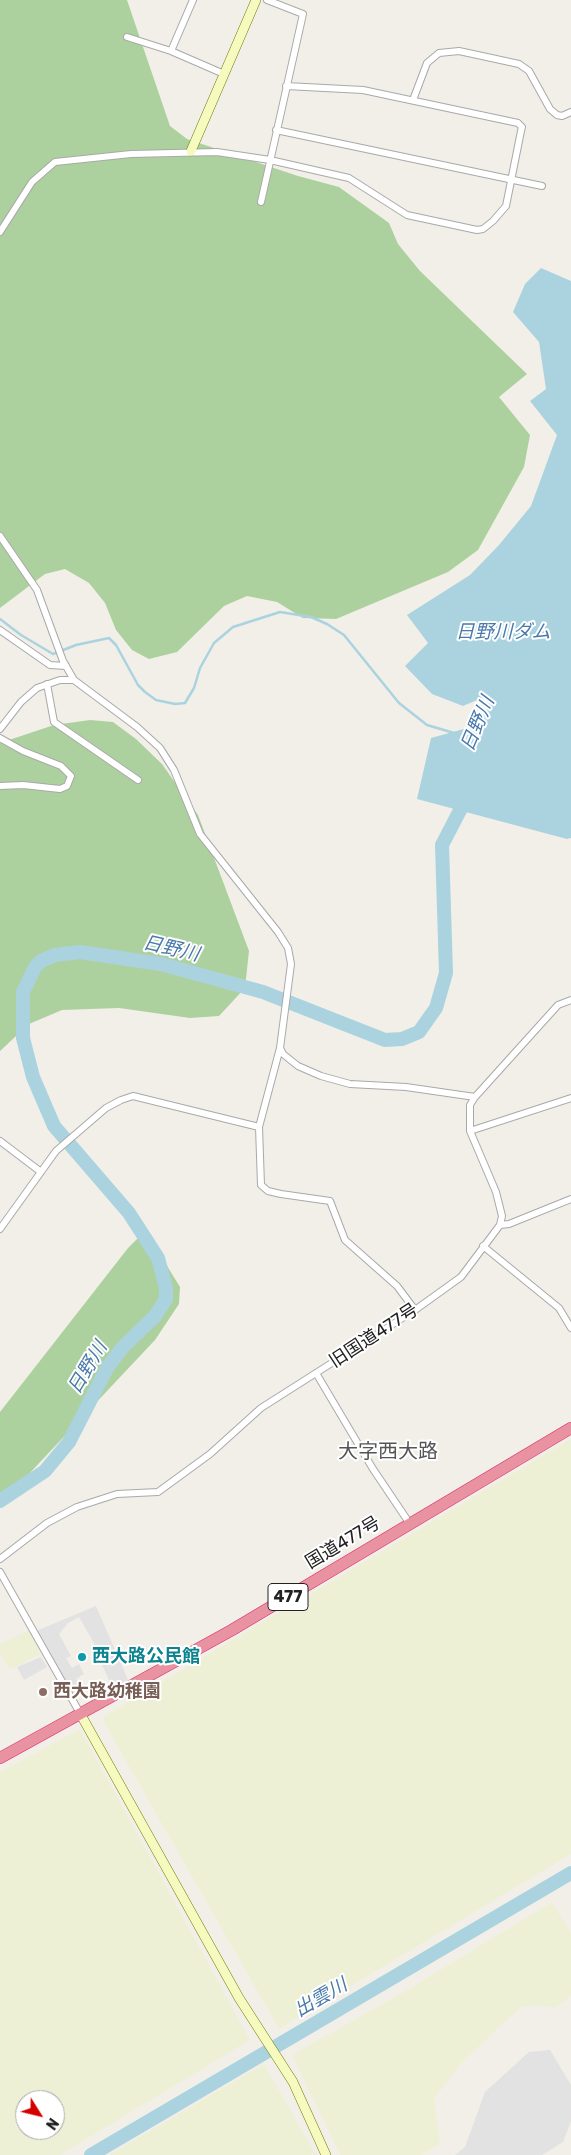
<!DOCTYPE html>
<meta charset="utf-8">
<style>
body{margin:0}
#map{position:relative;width:571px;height:2155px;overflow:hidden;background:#f2efe9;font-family:Rubik,sans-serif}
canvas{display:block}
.north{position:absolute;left:15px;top:2090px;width:50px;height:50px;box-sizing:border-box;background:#fff;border:1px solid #a7a7a7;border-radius:50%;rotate:126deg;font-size:14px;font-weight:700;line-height:20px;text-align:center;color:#222}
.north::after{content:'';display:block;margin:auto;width:18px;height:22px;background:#d40000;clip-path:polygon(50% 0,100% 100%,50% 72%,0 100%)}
</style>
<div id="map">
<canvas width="571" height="2155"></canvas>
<div class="north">N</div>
</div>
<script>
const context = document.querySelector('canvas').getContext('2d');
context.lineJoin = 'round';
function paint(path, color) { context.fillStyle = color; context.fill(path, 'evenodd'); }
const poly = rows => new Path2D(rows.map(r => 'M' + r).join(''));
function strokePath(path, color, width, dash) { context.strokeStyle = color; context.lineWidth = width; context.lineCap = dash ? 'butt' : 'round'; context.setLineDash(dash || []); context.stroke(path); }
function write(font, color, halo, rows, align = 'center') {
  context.font = font + ' Rubik,"Noto Sans JP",sans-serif'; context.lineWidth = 4; context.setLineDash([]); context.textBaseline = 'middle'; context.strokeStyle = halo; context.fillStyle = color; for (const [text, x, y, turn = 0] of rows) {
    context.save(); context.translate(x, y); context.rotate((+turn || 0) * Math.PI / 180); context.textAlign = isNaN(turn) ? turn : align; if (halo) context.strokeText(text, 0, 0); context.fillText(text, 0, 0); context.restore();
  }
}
paint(poly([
 [571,1439,571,1854,279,2029,103,1721,106,1715],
 [30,1630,41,1654,10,1669,0,1655,0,1644],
 [80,1729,250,2040,60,2155,0,2155,0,1772],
 [25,2100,55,2100,55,2130,25,2130],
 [552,1902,571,1933,571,1996,554,2008,539,2005,521,2007,462,2062,434,2099,440,2144,422,2155,340,2155,292,2055,409,1989],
 [264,2064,316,2155,109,2155]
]), '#eef0d5');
paint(poly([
 [0,0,127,0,170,126,187,139,298,176,339,187,389,223,398,244,420,271,527,374,499,397,530,435,524,467,478,550,448,572,336,619,303,618,277,602,247,596,224,606,177,652,149,659,132,650,116,630,105,603,89,583,65,569,45,574,0,608],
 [90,720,113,722,136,739,162,764,198,815,249,951,245,988,219,1016,190,1018,119,1008,62,1010,29,1024,0,1051,0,743,54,725],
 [138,1238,153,1243,180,1287,179,1304,155,1340,11,1493,0,1494,0,1412,128,1248]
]), '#add19e');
paint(poly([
 [96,1606,128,1680,113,1689,97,1654,99,1652,79,1617,68,1623,59,1634,71,1656,66,1658,72,1668,79,1664,84,1674,76,1679,83,1692,74,1696,36,1631],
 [41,1657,47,1667,24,1680,17,1667],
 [550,2050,571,2085,571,2121,563,2142,542,2155,455,2155,465,2147,485,2092,529,2052]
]), '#e2e2e2');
paint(poly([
 [541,268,571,281,571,838,567,839,417,799,431,738,471,727,491,705,484,697,463,706,432,694,405,666,428,643,407,615,470,575,499,545,531,506,557,435,530,401,546,389,539,342,513,312,525,284]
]), '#aad3df');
strokePath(poly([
 [0,619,21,635,53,654,76,645,109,638,116,645,138,685,145,692,156,700,175,704,185,703,194,688,200,668,214,643,233,627,280,612,311,617,327,624,344,635,399,703,427,725,454,733]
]), '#aad3df', 2.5);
strokePath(poly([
 [0,1501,45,1471,69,1442,107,1368,122,1348,155,1316,166,1299,166,1288,158,1258,129,1213,54,1126,33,1077,23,1038,23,992,35,967,41,961,55,955,80,952,161,964,263,992,385,1040,402,1039,419,1032,436,1008,446,973,442,845,469,793],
 [91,2155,571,1873]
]), '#aad3df', 14);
const street = poly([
 [193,0,171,51,224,74],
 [127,37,171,51],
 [413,100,427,63,439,53,459,51,519,64,529,71,550,109,557,115,562,116,571,112],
 [276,130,542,186],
 [261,202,303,14,267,0],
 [0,232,32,182,55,162,131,154,217,152,270,160,349,178,407,215,477,230,483,229,493,221,506,206,521,131,522,127,518,123,363,90,286,86],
 [0,536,37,590,63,661,74,680,137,727,160,748,174,770,200,834,278,932,288,948,291,964,280,1048,259,1127,261,1185,268,1191,281,1194,330,1201,345,1240,397,1286,415,1310],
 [0,630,50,665,66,666],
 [47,684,54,722,138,780],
 [0,729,21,702,37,688,60,680,74,680],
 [0,738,23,751,61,766,71,776,67,786,60,789,23,785,0,786],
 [280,1048,283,1054,298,1066,321,1076,350,1084,406,1087,475,1097],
 [470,1131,571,1098],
 [0,1141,41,1172],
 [500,1225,509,1224,571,1199],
 [0,1229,56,1151,106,1108,121,1100,133,1096,259,1127],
 [483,1246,559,1308,571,1328],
 [316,1373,373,1469,410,1524],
 [0,1559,47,1523,77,1507,117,1494,158,1492,210,1454,261,1408,415,1310,461,1277,500,1225,502,1216,496,1192,470,1131,470,1105,475,1097,558,1005,571,1000],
 [0,1572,81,1715]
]);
const secondary = poly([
 [191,151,256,0],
 [81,1715,239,1998,293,2082,326,2155]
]);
const highway = poly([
 [0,1758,232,1630,571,1428]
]);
strokePath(street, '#a9a9a9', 8);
strokePath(secondary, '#707d05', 10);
strokePath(highway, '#dc2a67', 12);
strokePath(street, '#fff', 6);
strokePath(secondary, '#f7fabf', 9);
strokePath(highway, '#e892a2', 11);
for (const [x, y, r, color] of [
 [82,1657,5,"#0f9aa8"],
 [43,1692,5,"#8d6e63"]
]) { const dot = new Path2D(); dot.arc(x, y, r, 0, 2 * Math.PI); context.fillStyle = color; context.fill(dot); strokePath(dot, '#fff', 2); }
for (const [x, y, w] of [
 [288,1597,40]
]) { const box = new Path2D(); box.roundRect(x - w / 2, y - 13.5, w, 27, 4); context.fillStyle = '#fff'; context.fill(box); strokePath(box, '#222', 1); }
write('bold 16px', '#222', null, [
 ["477",288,1597]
]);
write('18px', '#222', '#fff', [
 ["旧国道477号",374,1336,-33],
 ["国道477号",343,1543,-31]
]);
write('bold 18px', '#0d838f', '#fff', [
 ["西大路公民館",92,1657]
], 'left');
write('bold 18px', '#785e54', '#fff', [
 ["西大路幼稚園",53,1692]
], 'left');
write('italic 19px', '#4a7aab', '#fff', [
 ["日野川ダム",503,633],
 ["日野川",478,724,-67],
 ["日野川",171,949,13],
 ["日野川",88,1368,-59],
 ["出雲川",321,1998,-30]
]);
write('20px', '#555', '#fff', [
 ["大字西大路",388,1452]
]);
</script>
